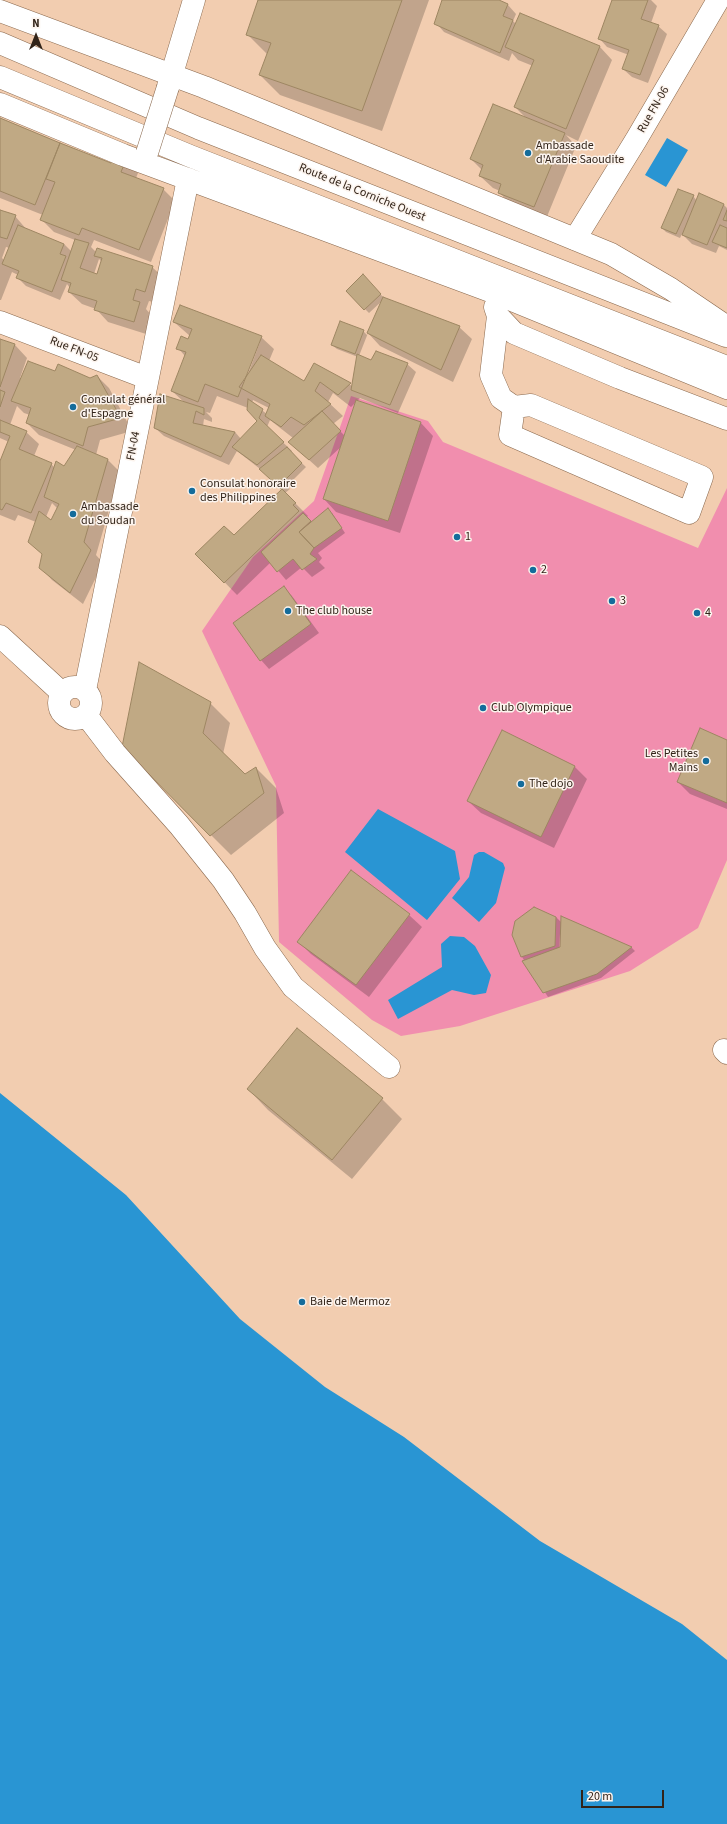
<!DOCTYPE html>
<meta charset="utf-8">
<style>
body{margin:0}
#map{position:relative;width:727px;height:1824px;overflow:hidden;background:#f2cdb0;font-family:"Source Sans 3",sans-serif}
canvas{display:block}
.north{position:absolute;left:16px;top:16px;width:40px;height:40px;-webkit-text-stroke:3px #fcf4ee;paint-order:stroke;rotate:0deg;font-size:11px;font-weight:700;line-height:16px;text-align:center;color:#322419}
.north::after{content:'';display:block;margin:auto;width:14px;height:18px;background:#322419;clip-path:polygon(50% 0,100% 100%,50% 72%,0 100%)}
.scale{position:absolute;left:581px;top:1790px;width:83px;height:18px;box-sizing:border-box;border:2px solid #322419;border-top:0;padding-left:5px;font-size:12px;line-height:14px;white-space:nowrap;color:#322419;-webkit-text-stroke:3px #fcf4ee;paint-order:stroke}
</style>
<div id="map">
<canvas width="727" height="1824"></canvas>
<div class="north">N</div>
<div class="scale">20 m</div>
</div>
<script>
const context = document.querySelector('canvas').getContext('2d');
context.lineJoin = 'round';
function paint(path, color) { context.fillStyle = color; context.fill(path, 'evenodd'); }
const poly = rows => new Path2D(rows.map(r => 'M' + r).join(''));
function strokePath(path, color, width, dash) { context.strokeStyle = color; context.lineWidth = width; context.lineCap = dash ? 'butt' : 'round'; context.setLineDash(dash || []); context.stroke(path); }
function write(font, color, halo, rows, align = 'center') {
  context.font = font + ' "Source Sans 3",sans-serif'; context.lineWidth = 3; context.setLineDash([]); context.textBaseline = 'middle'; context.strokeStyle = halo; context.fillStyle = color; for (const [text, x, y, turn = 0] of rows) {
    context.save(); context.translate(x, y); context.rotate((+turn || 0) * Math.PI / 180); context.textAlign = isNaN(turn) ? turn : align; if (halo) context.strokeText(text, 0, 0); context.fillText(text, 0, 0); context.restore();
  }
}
paint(poly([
 [351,396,428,421,443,442,698,548,727,488,727,860,698,928,630,971,460,1026,401,1036,372,1020,279,942,276,786,202,631,253,557,314,501]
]), '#f18eae');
paint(poly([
 [667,138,688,150,666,187,645,175],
 [378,809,455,851,460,879,427,920,345,852],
 [479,852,484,852,503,863,505,868,496,903,479,922,452,898,469,877,474,855],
 [450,936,464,937,475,946,491,975,486,993,474,995,452,990,398,1019,388,1000,442,967,441,944],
 [0,1093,126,1195,240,1319,325,1387,404,1437,540,1541,682,1624,727,1660,727,1824,0,1824]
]), '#2995d3');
paint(poly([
 [259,0,429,0,382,131,280,95,260,75,268,55,247,34],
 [443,0,496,0,508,5,516,14,513,21,516,24,520,14,600,47,612,60,578,141,566,135,576,146,546,219,511,205,499,192,500,191,493,188,480,176,482,170,471,159,527,119,515,107,533,66,518,60,512,53,509,61,444,32,436,23],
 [613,0,651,0,657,6,651,23,658,26,667,34,648,83,632,77,623,69,629,55,607,47,599,38],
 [0,120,112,165,125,161,138,173,136,178,163,189,175,201,151,262,94,240,91,247,96,252,152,267,165,279,157,303,149,301,146,309,152,316,146,334,108,322,96,309,82,304,69,292,70,288,67,284,60,300,26,286,17,277,18,275,12,272,1,300,0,300,0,211,15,216,27,230,64,244,72,252,75,240,54,232,42,220,43,215,0,198],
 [6,247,10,248,5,261,2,258],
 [99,259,102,262,98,275,94,274],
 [700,194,724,205,727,208,727,250,719,246,716,253,692,244,682,234,680,238,666,232,662,228,693,196,697,201],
 [363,276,385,299,459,327,472,339,453,382,380,346,368,333,359,356,371,361,407,364,416,372,398,413,360,398,351,407,333,393,328,402,343,416,333,424,345,436,357,402,421,423,433,436,400,533,336,512,324,499,342,446,318,468,289,442,293,438,270,420,267,427,292,451,291,453,306,467,287,486,290,489,285,493,308,516,306,518,311,523,332,513,345,533,318,553,322,558,319,562,325,568,312,577,302,567,286,580,271,562,237,595,197,554,234,537,283,490,264,472,237,451,229,465,164,436,155,428,185,403,172,391,185,356,178,348,189,340,190,336,174,322,261,337,274,349,269,361,304,383,314,365,352,386,358,357,337,349,332,345,363,331,367,335,382,301,369,313,347,291],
 [258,342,260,342,245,382,243,381],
 [217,396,248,408,258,421,241,439,235,432,203,426,204,419,212,422,212,418,206,412,210,413],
 [253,400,269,408,267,414,252,403],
 [0,340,15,345,27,358,20,378,22,378,56,372,90,380,97,376,109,388,132,431,100,440,96,455,108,460,120,472,96,555,103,563,83,604,52,580,40,567,43,555,29,541,36,522,18,515,15,521,0,515,0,464,9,442,0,438],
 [17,406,24,413,30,415,27,423,39,435,76,450,65,467,55,468,51,464,34,456,39,444,26,432,10,425],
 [52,503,57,508,51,521,46,517],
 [283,587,292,596,319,633,269,669,261,660],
 [210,703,230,723,223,754,245,775,256,768,276,788,284,813,231,855,123,747],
 [502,732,575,767,587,779,554,848,481,813,468,801],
 [727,741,727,809,690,794,678,782],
 [409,915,422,927,369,997,311,954,299,942],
 [556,917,562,923,562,917,632,948,635,951,601,978,548,997,522,957,513,935],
 [560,934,561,935,561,948,559,949],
 [248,1089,382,1099,402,1119,352,1179,268,1110]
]), '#0003');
const building = poly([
 [258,0,402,0,362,111,259,75,271,43,246,35,258,0],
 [442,0,499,0,508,4,503,16,513,20,500,53,434,24,442,0],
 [612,0,648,0,641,19,659,25,640,75,622,69,629,50,598,39,612,0],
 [520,13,600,46,566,129,514,107,534,60,505,47,520,13],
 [493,104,565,133,534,207,498,193,501,184,479,176,483,165,470,159,493,104],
 [0,118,60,143,35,205,0,191,0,118],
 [60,143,111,163,114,155,126,160,121,172,164,188,139,250,82,228,79,235,40,220,55,182,46,179,60,143],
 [678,189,694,195,676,234,661,228,678,189],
 [699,193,724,204,707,245,682,235,699,193],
 [0,210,16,215,7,239,0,237,0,210],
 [727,210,727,221,723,220,727,210],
 [18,225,64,244,60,254,66,256,52,292,16,278,19,271,2,264,18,225],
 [720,225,727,228,727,248,712,242,720,225],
 [75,239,89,243,80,268,97,274,102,258,94,256,97,248,153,266,145,292,136,289,133,300,140,302,134,322,94,310,97,301,68,292,71,283,61,280,75,239],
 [363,274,381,294,364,310,346,291,363,274],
 [383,297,460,326,441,370,367,333,383,297],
 [180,305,262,336,238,397,205,384,198,402,171,391,186,352,176,349,181,336,188,339,192,329,173,322,180,305],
 [340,321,364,330,355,354,331,345,340,321],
 [0,339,15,344,0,387,0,339],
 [376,351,408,363,390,405,351,390,357,354,371,360,376,351],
 [261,355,304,381,314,363,351,383,338,395,320,382,315,391,331,404,304,425,291,417,281,427,265,416,270,404,239,387,261,355],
 [28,361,55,371,58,364,90,378,97,375,121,418,88,427,83,446,26,423,31,408,11,401,28,361],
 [0,390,5,392,0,407,0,390],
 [160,394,204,408,204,415,196,411,193,423,235,432,221,457,154,428,160,394],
 [248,399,263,409,259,418,284,442,257,465,232,447,257,421,247,410,248,399],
 [356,400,421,422,388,521,323,499,356,400],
 [322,411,341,431,309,460,288,442,322,411],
 [0,420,27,431,19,449,52,463,31,513,6,503,2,510,0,509,0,461,10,436,0,432,0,420],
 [77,446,108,459,84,542,91,550,70,593,39,568,42,554,28,542,39,511,51,520,59,504,44,497,56,461,64,466,77,446],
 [287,447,302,463,283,482,287,485,281,489,259,469,287,447],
 [282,489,296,503,293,505,299,511,224,583,195,554,224,526,234,535,282,489],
 [328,508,342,528,314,548,299,532,328,508],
 [303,513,311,521,299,532,314,548,310,554,317,559,302,570,293,559,277,572,261,552,303,513],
 [284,586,311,624,260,661,233,623,284,586],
 [139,662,211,702,203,733,245,774,256,767,264,793,210,836,122,747,139,662],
 [700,728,727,740,727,803,677,782,700,728],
 [502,730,575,766,541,837,467,801,502,730],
 [351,870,410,914,356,985,297,942,351,870],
 [534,907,556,917,555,946,521,957,512,935,515,921,534,907],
 [561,916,632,947,597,974,543,993,522,961,560,947,561,916],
 [297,1028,383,1098,332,1160,247,1089,297,1028]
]);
paint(building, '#c0a984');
strokePath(building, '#9d8662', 1);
const minor = poly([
 [575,239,636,140,718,0],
 [495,307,498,316,514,333,620,378,727,419],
 [498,316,491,375,501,398,514,407,510,435,689,513,702,477,531,405,514,407],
 [0,322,147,378],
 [0,636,62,693],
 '59 703a16 16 0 1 1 32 0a16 16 0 1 1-32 0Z',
 [85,690,188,179],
 [86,715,115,753,179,825,223,880,245,913,265,948,293,987,389,1067],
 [724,1050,727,1053]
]);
const major = poly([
 [168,87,194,0]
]);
const highway = poly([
 [0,11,204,87,611,254,671,289,727,327],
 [0,43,198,128,726,336],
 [0,77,190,156,727,367],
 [0,104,123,155,490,291,727,388]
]);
strokePath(minor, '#89684d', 23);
strokePath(major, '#89684d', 23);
strokePath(highway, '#89684d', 23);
strokePath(minor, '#fff', 22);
strokePath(major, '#fff', 22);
strokePath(highway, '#fff', 22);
const minorBridge = poly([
 [147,153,168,87]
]);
strokePath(minorBridge, '#89684d', 23, []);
strokePath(minorBridge, '#fff', 22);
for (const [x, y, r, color] of [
 [528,153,4,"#146c9b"],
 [73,407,4,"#146c9b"],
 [192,491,4,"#146c9b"],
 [73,514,4,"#146c9b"],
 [457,537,4,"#146c9b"],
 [533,570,4,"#146c9b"],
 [612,601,4,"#146c9b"],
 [288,611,4,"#146c9b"],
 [697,613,4,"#146c9b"],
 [483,708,4,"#146c9b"],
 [706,761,4,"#146c9b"],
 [521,784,4,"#146c9b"],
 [302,1302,4,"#146c9b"]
]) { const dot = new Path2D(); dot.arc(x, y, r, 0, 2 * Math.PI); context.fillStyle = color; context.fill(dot); strokePath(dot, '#fcf4ee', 1.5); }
write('12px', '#322419', '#fcf4ee', [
 ["Rue FN-06",654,110,-60],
 ["Route de la Corniche Ouest",362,193,22],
 ["Rue FN-05",74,350,21],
 ["FN-04",134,446,-79]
]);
write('12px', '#322419', '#fcf4ee', [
 ["Ambassade",536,146],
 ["d'Arabie Saoudite",536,160],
 ["Consulat général",81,400],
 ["d'Espagne",81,414],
 ["Consulat honoraire",200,484],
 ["des Philippines",200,498],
 ["Ambassade",81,507],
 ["du Soudan",81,521],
 ["1",465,537],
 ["2",541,570],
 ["3",620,601],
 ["The club house",296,611],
 ["4",705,613],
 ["Club Olympique",491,708],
 ["Les Petites",698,754,"right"],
 ["Mains",698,768,"right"],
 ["The dojo",529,784],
 ["Baie de Mermoz",310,1302]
], 'left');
</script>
